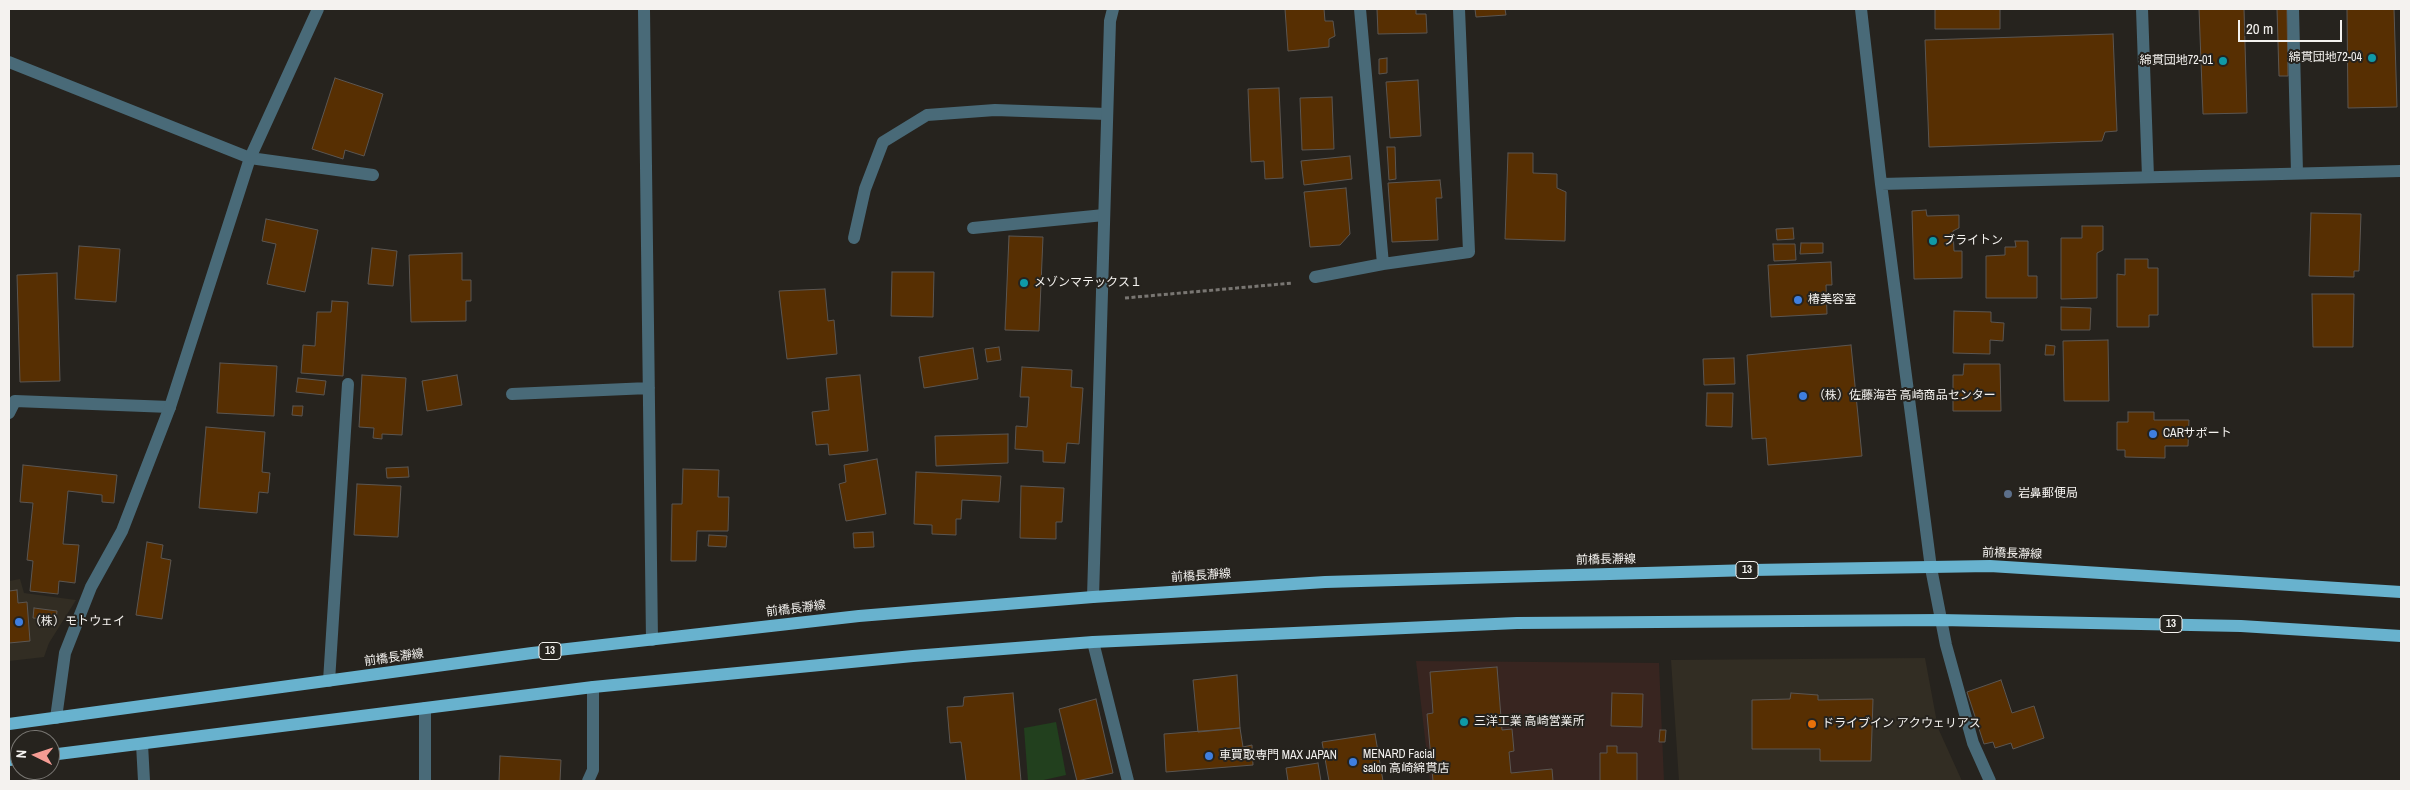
<!DOCTYPE html>
<meta charset="utf-8">
<style>
body{margin:0}
#map{position:relative;width:2410px;height:790px;overflow:hidden;background:#26231e;font-family:"Archivo Narrow",sans-serif}
canvas{display:block}
.frame{position:absolute;inset:0;border:10px solid #f4f2ef;pointer-events:none}
.north{position:absolute;left:10px;top:730px;width:50px;height:50px;box-sizing:border-box;background:#26231e;border:1px solid #787672;border-radius:50%;rotate:274deg;font-size:14px;font-weight:700;line-height:20px;text-align:center;color:#f4f2ef}
.north::after{content:'';display:block;margin:auto;width:18px;height:22px;background:#f59c94;clip-path:polygon(50% 0,100% 100%,50% 72%,0 100%)}
.scale{position:absolute;left:2238px;top:20px;width:104px;height:22px;box-sizing:border-box;border:2px solid #f4f2ef;border-top:0;padding-left:6px;font-size:15px;line-height:18px;white-space:nowrap;color:#f4f2ef;-webkit-text-stroke:4px #26231e;paint-order:stroke}
</style>
<div id="map">
<canvas width="2410" height="790"></canvas>
<div class="frame"></div>
<div class="north">N</div>
<div class="scale">20 m</div>
</div>
<script>
const context = document.querySelector('canvas').getContext('2d');
context.lineJoin = 'round';
function paint(path, color) { context.fillStyle = color; context.fill(path, 'evenodd'); }
const poly = rows => new Path2D(rows.map(r => 'M' + r).join(''));
function strokePath(path, color, width, dash) { context.strokeStyle = color; context.lineWidth = width; context.lineCap = dash ? 'butt' : 'round'; context.setLineDash(dash || []); context.stroke(path); }
function write(font, color, halo, rows, align = 'center') {
  context.font = font + ' "Archivo Narrow","Noto Sans JP",sans-serif'; context.lineWidth = 4; context.setLineDash([]); context.textBaseline = 'middle'; context.strokeStyle = halo; context.fillStyle = color; for (const [text, x, y, turn = 0] of rows) {
    context.save(); context.translate(x, y); context.rotate((+turn || 0) * Math.PI / 180); context.textAlign = isNaN(turn) ? turn : align; if (halo) context.strokeText(text, 0, 0); context.fillText(text, 0, 0); context.restore();
  }
}
paint(poly([
 [20,579,24,593,76,600,49,643,44,657,9,661,9,581],
 [1925,658,1938,728,1962,781,1679,781,1671,660]
]), '#322d23');
paint(poly([
 [1416,661,1659,663,1664,781,1430,781]
]), '#382520');
paint(poly([
 [1056,722,1066,775,1039,781,1028,781,1024,728]
]), '#22401e');
const building = poly([
 [1285,9,1324,9,1325,21,1333,21,1335,36,1329,39,1329,47,1288,51,1285,9],
 [1377,9,1416,9,1416,14,1426,14,1427,33,1378,34,1377,9],
 [1475,9,1505,9,1506,15,1476,17,1475,9],
 [1935,9,2000,9,2000,29,1935,29,1935,9],
 [2199,9,2244,9,2247,113,2203,114,2199,9],
 [2277,9,2287,9,2288,76,2279,76,2277,9],
 [2347,9,2394,9,2397,107,2348,108,2347,9],
 [2113,34,2117,131,2105,132,2102,141,1929,147,1925,40,2113,34],
 [1387,58,1387,73,1379,74,1379,59,1387,58],
 [335,78,383,94,364,156,345,150,343,159,312,149,335,78],
 [1418,80,1421,136,1390,138,1386,82,1418,80],
 [1279,88,1283,178,1265,179,1264,161,1251,162,1248,89,1279,88],
 [1332,97,1334,149,1302,150,1300,98,1332,97],
 [1387,147,1395,147,1396,179,1389,180,1387,147],
 [1508,153,1533,153,1533,173,1557,174,1557,188,1566,192,1565,241,1505,239,1508,153],
 [1350,156,1352,179,1304,185,1301,161,1350,156],
 [1440,180,1442,198,1436,198,1438,240,1392,242,1388,183,1440,180],
 [1346,188,1350,234,1340,245,1310,247,1304,192,1346,188],
 [1926,210,1927,216,1959,215,1959,228,1953,231,1954,251,1962,251,1962,278,1914,279,1912,211,1926,210],
 [2311,213,2361,214,2359,271,2354,271,2354,277,2309,276,2311,213],
 [266,219,318,230,305,292,267,284,276,244,262,241,266,219],
 [2082,226,2103,226,2103,250,2097,253,2097,298,2061,299,2061,238,2082,238,2082,226],
 [1793,228,1794,239,1777,240,1776,229,1793,228],
 [1009,236,1043,237,1039,331,1005,330,1009,236],
 [2015,241,2028,241,2028,276,2037,276,2037,298,1986,298,1986,256,2005,255,2005,247,2016,247,2015,241],
 [1801,243,1823,243,1823,253,1800,254,1801,243],
 [1773,244,1795,244,1796,260,1774,261,1773,244],
 [79,246,120,249,116,302,75,299,79,246],
 [372,248,397,251,393,286,368,284,372,248],
 [462,253,462,280,471,280,471,301,466,301,466,321,411,322,409,255,462,253],
 [2125,259,2148,259,2148,268,2158,268,2158,315,2149,315,2149,327,2117,327,2117,274,2125,275,2125,259],
 [1831,262,1832,285,1826,285,1827,314,1771,317,1768,265,1831,262],
 [892,272,934,272,933,317,891,316,892,272],
 [57,273,60,381,20,382,17,275,57,273],
 [825,289,828,321,834,320,837,354,787,359,779,291,825,289],
 [2312,294,2354,294,2353,347,2313,347,2312,294],
 [332,301,348,302,343,376,301,373,303,345,315,346,317,312,331,312,332,301],
 [2061,307,2091,308,2090,330,2061,330,2061,307],
 [1954,311,1991,312,1991,322,2004,323,2003,341,1990,340,1990,354,1953,353,1954,311],
 [2108,340,2109,401,2064,401,2063,341,2108,340],
 [1851,345,1862,456,1768,465,1766,438,1752,439,1747,355,1851,345],
 [2046,345,2055,346,2054,355,2045,355,2046,345],
 [999,347,1001,360,987,362,985,349,999,347],
 [973,348,978,379,924,388,919,357,973,348],
 [1734,358,1735,384,1704,385,1703,359,1734,358],
 [220,363,277,366,274,416,217,413,220,363],
 [1964,364,2000,364,2001,411,1953,411,1953,375,1963,375,1964,364],
 [1022,367,1072,370,1071,387,1083,388,1079,444,1067,443,1065,463,1043,462,1043,451,1015,449,1016,426,1027,427,1029,397,1020,397,1022,367],
 [362,375,406,378,402,435,382,434,382,439,373,438,374,428,359,427,362,375],
 [457,375,462,405,427,411,422,381,457,375],
 [860,375,868,451,829,455,828,444,816,445,812,412,829,410,826,378,860,375],
 [298,378,326,381,324,395,296,392,298,378],
 [1707,393,1733,393,1732,427,1706,426,1707,393],
 [293,406,303,406,302,416,292,415,293,406],
 [2128,412,2154,412,2154,420,2189,420,2188,446,2165,446,2165,458,2125,457,2125,450,2117,450,2117,422,2128,422,2128,412],
 [206,427,265,432,262,472,270,473,268,493,259,492,257,513,199,508,206,427],
 [1008,434,1008,463,936,466,935,436,1008,434],
 [877,459,886,514,846,521,839,484,846,482,844,465,877,459],
 [23,465,117,475,114,503,102,502,102,495,68,491,63,544,79,545,75,583,59,581,58,594,30,591,33,561,27,560,33,503,20,502,23,465],
 [408,467,409,477,387,478,386,468,408,467],
 [683,469,719,470,718,497,729,497,728,531,697,531,696,561,671,561,672,504,682,504,683,469],
 [916,472,1001,476,999,502,962,500,961,519,956,519,956,535,932,534,932,525,914,524,916,472],
 [357,484,401,486,398,537,354,535,357,484],
 [1021,486,1064,488,1062,522,1056,522,1056,539,1020,538,1021,486],
 [873,532,874,547,854,548,853,533,873,532],
 [709,535,727,536,726,547,708,546,709,535],
 [147,542,163,545,161,558,171,560,162,619,136,615,147,542],
 [17,590,18,603,27,602,30,641,9,643,9,591,17,590],
 [34,608,57,611,56,620,33,618,34,608],
 [1497,667,1502,730,1512,729,1514,751,1509,752,1511,773,1552,769,1553,781,1433,781,1427,714,1433,713,1430,672,1497,667],
 [1237,675,1240,728,1198,732,1193,680,1237,675],
 [2001,680,2012,713,2034,706,2044,738,2013,749,2011,743,1995,748,1993,742,1984,744,1967,692,2001,680],
 [1013,693,1021,781,966,781,961,742,950,743,947,707,963,706,964,697,1013,693],
 [1612,693,1643,694,1642,727,1611,726,1612,693],
 [1791,693,1818,695,1818,700,1873,699,1871,761,1820,761,1820,749,1752,749,1752,700,1790,699,1791,693],
 [1096,699,1113,773,1077,781,1059,709,1096,699],
 [1240,728,1243,747,1252,745,1253,765,1166,772,1164,734,1240,728],
 [1660,730,1666,730,1665,742,1659,742,1660,730],
 [1375,734,1383,781,1329,781,1322,742,1375,734],
 [1607,746,1617,746,1617,753,1637,753,1637,781,1600,781,1600,753,1607,753,1607,746],
 [500,756,561,760,560,781,499,781,500,756],
 [1318,763,1321,781,1288,781,1286,768,1318,763]
]);
paint(building, '#572f02');
strokePath(building, '#5b5652', 1);
strokePath(poly([
 [1125,298,1293,283]
]), '#797672', 3, [4, 2.5]);
strokePath(poly([
 [2142,9,2148,177],
 [2293,9,2297,173],
 [973,228,1104,215],
 [854,238,865,189,883,142,927,115,995,110,1107,114],
 [9,413,15,401,170,407],
 [142,744,144,781],
 [588,781,593,770,593,687]
]), '#496a78', 12);
strokePath(poly([
 [644,9,652,640],
 [1861,9,1881,184,1931,568,1946,645,1973,743,1990,781],
 [9,62,250,158,373,175],
 [1881,184,2401,171],
 [1383,264,1469,252,1459,9],
 [1315,277,1383,264,1360,9],
 [512,394,649,388],
 [1093,597,1110,21,1113,9],
 [1093,642,1128,781],
 [329,681,348,384],
 [425,708,425,781],
 [56,718,65,653,91,587,122,531,170,407,250,158,318,9]
]), '#496a78', 12);
strokePath(poly([
 [9,724,532,653,859,616,1093,597,1325,582,1752,570,1990,566,2401,592],
 [50,755,593,687,913,656,1093,642,1517,623,1940,620,2241,626,2401,636],
 [9,760,20,759]
]), '#68b2ce', 12);
for (const [x, y, r, color] of [
 [2372,58,5,"#0f9aa8"],
 [2223,61,5,"#0f9aa8"],
 [1933,241,5,"#0f9aa8"],
 [1024,283,5,"#0f9aa8"],
 [1798,300,5,"#3f7fe0"],
 [1803,396,5,"#3f7fe0"],
 [2153,434,5,"#3f7fe0"],
 [2008,494,5,"#5c6f8a"],
 [19,622,5,"#3f7fe0"],
 [1464,722,5,"#0f9aa8"],
 [1812,724,5,"#e8710a"],
 [1209,756,5,"#3f7fe0"],
 [1353,762,5,"#3f7fe0"]
]) { const dot = new Path2D(); dot.arc(x, y, r, 0, 2 * Math.PI); context.fillStyle = color; context.fill(dot); strokePath(dot, '#26231e', 2); }
for (const [x, y, w] of [
 [1747,570,22],
 [2171,624,22],
 [550,651,22]
]) { const box = new Path2D(); box.roundRect(x - w / 2, y - 8.5, w, 17, 4); context.fillStyle = '#26231e'; context.fill(box); strokePath(box, '#f4f2ef', 1); }
write('bold 11px', '#f4f2ef', null, [
 ["13",1747,570],
 ["13",2171,624],
 ["13",550,651]
]);
write('12px', '#f4f2ef', '#26231e', [
 ["綿貫団地72-04",2362,58,"right"],
 ["綿貫団地72-01",2213,61,"right"],
 ["ブライトン",1943,241],
 ["メゾンマテックス１",1034,283],
 ["椿美容室",1808,300],
 ["（株）佐藤海苔 高崎商品センター",1813,396],
 ["CARサポート",2163,434],
 ["岩鼻郵便局",2018,494],
 ["（株）モトウェイ",29,622],
 ["三洋工業 高崎営業所",1474,722],
 ["ドライブイン アクウェリアス",1822,724],
 ["MENARD Facial",1363,755],
 ["salon 高崎綿貫店",1363,769],
 ["車買取専門 MAX JAPAN",1219,756]
], 'left');
write('12px', '#f4f2ef', '#26231e', [
 ["前橋長瀞線",2012,554,2],
 ["前橋長瀞線",1606,560,-1],
 ["前橋長瀞線",1201,576,-4],
 ["前橋長瀞線",796,609,-7],
 ["前橋長瀞線",394,658,-8]
]);
</script>
